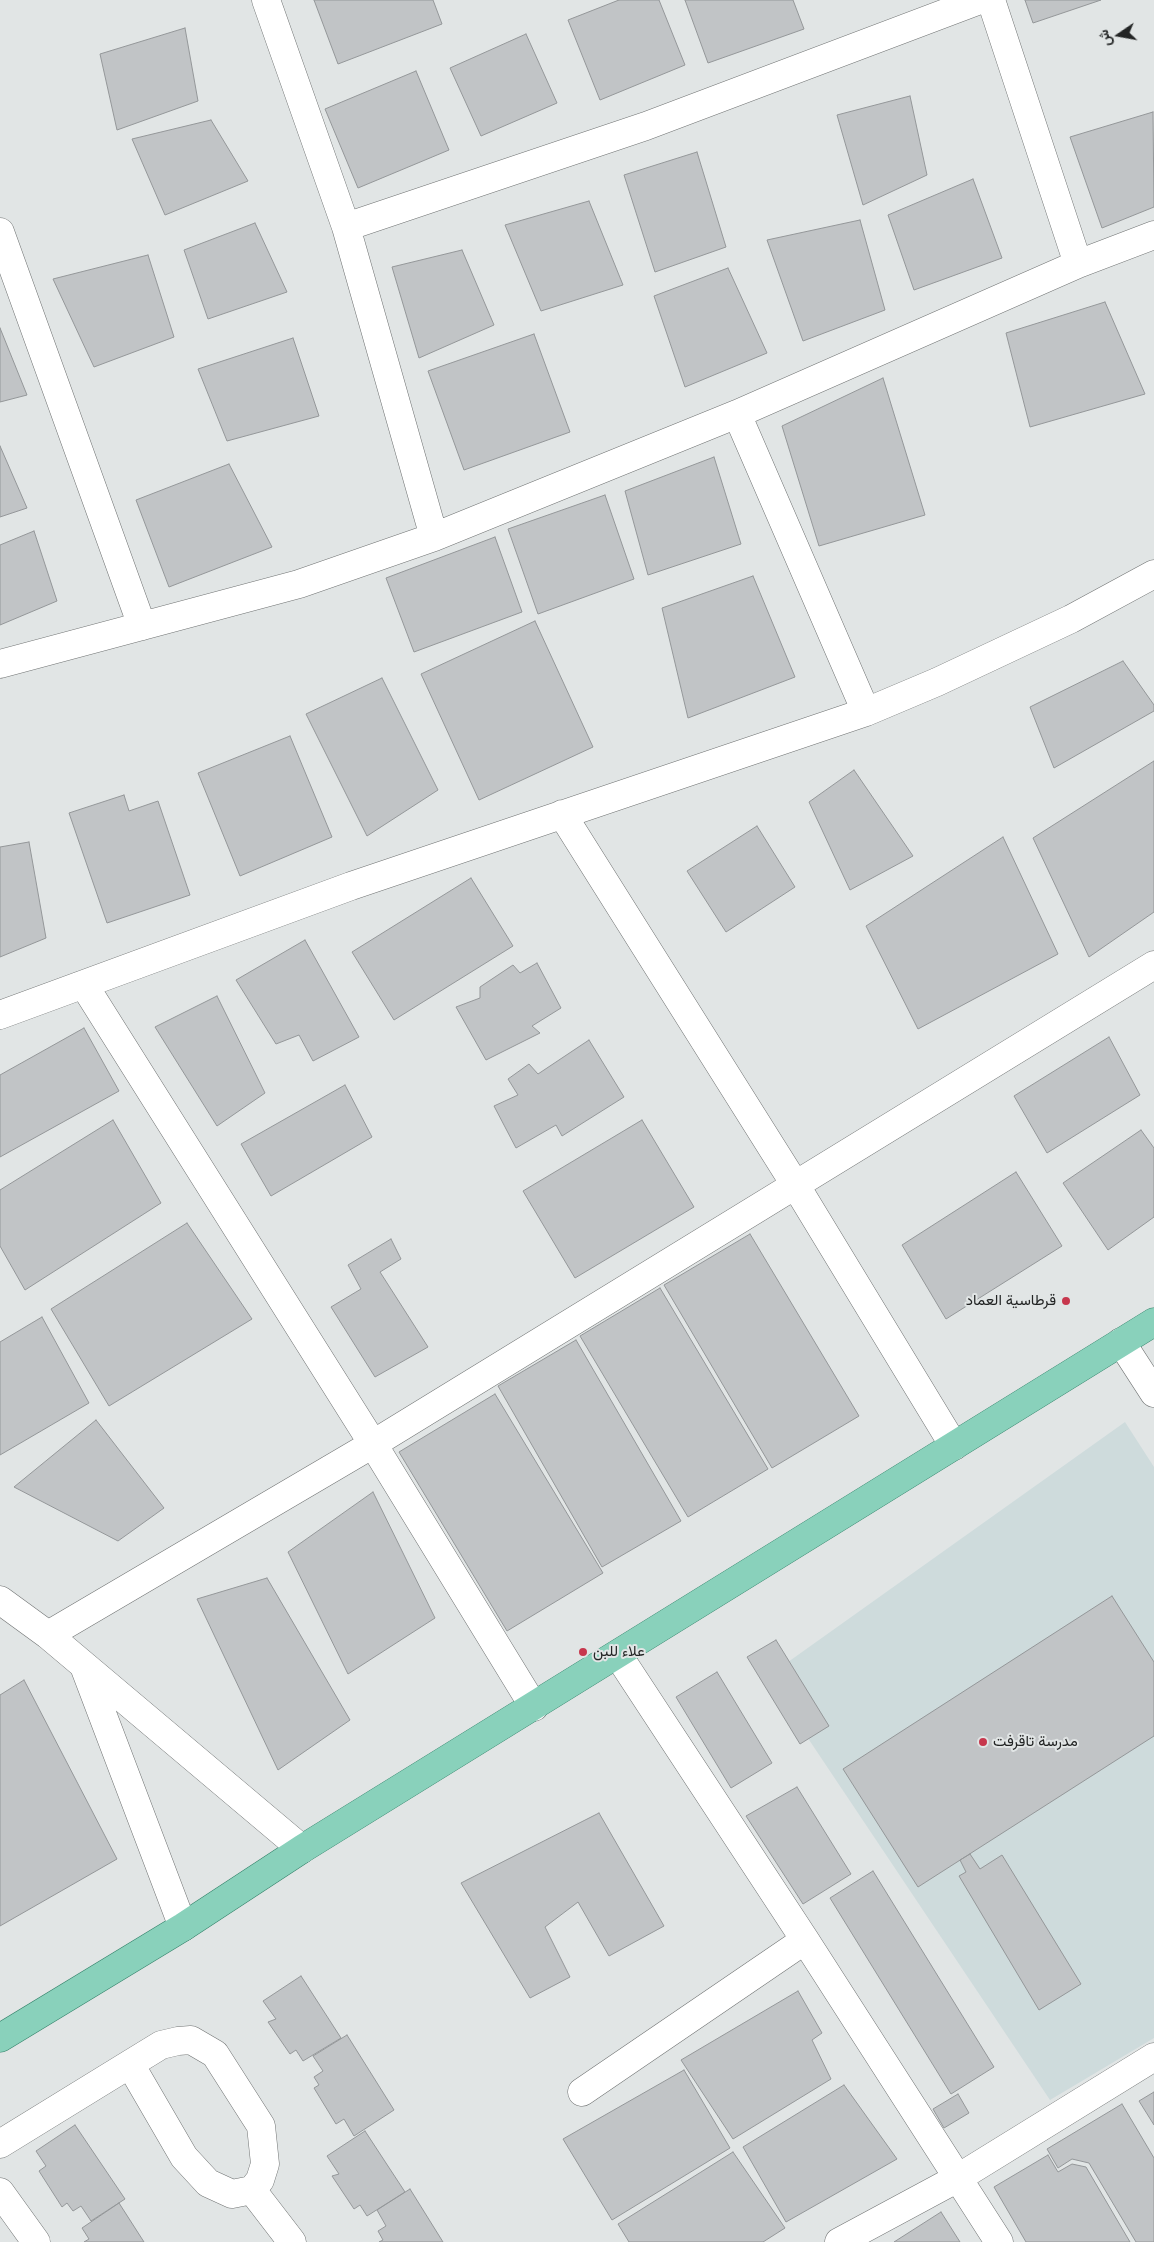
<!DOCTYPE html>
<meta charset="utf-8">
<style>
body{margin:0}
#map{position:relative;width:1154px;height:2242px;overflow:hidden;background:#e1e5e5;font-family:"Open Sans",Vazirmatn,sans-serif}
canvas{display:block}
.north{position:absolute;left:1094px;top:10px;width:50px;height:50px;-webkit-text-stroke:4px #e1e5e5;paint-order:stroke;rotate:258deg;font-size:14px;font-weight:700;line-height:20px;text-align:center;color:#232525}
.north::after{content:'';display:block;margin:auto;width:18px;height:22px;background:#232525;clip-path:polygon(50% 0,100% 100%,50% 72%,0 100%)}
</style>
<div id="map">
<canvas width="1154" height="2242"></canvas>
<div class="north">ش</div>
</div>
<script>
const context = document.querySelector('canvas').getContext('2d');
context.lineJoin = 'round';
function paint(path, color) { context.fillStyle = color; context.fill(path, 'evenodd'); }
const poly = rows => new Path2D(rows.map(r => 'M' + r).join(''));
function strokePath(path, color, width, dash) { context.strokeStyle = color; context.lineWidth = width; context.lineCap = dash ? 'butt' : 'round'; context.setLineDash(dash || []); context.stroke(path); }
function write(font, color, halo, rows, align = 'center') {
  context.font = font + ' "Open Sans",Vazirmatn,sans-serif'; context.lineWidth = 4; context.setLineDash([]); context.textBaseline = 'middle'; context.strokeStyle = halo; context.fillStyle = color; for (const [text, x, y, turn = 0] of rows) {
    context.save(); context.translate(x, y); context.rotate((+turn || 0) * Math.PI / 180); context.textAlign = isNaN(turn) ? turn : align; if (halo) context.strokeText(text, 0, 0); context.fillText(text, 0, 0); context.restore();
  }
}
paint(poly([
 [1125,1422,1154,1467,1154,2038,1050,2100,767,1677]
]), '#cedbdc');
const building = poly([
 [314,0,433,0,442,24,338,64,314,0],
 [619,0,659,0,685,65,600,100,568,20,619,0],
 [685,0,793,0,804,29,708,63,685,0],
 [1025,0,1101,0,1033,23,1025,0],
 [185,28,198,101,117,130,100,54,185,28],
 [526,34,557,103,481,136,450,68,526,34],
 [416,71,449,150,358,188,325,109,416,71],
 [910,96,927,175,863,205,837,115,910,96],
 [1153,112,1154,207,1102,228,1070,137,1153,112],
 [211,120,248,181,165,215,132,139,211,120],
 [697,152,726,247,655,272,624,175,697,152],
 [973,179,1002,258,914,290,888,215,973,179],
 [589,201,623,285,541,311,505,225,589,201],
 [860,220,885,310,803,341,767,240,860,220],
 [255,223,287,292,208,319,184,250,255,223],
 [462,250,494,325,419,358,392,267,462,250],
 [148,255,174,337,94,367,53,279,148,255],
 [728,268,767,353,685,387,654,296,728,268],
 [1105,302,1145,394,1030,427,1006,333,1105,302],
 [0,328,27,395,0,402,0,328],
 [534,334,570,432,464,470,428,371,534,334],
 [293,338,319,416,227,441,198,369,293,338],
 [883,378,925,515,819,546,782,426,883,378],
 [0,446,27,508,0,517,0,446],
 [714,457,741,544,648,575,625,491,714,457],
 [229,464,272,547,169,587,136,500,229,464],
 [605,495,634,579,538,614,508,529,605,495],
 [34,531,57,601,0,625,0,545,34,531],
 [495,537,522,612,414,652,386,578,495,537],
 [753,576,795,677,688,718,662,608,753,576],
 [535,621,593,747,479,800,421,674,535,621],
 [1123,661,1154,705,1154,711,1054,768,1030,707,1123,661],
 [382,678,438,790,367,836,306,714,382,678],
 [290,736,332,837,240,876,198,773,290,736],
 [1154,761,1154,912,1089,957,1033,838,1154,761],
 [854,770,913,856,850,890,809,802,854,770],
 [124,795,129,811,158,801,190,895,107,923,69,813,124,795],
 [757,826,795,887,726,932,687,871,757,826],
 [1003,837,1058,954,918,1029,866,926,1003,837],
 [29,842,46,938,0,957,0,847,29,842],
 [471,878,513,946,394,1020,352,952,471,878],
 [305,940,359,1037,313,1061,299,1035,276,1044,236,980,305,940],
 [537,963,561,1008,532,1026,540,1033,486,1060,456,1007,480,998,480,987,513,965,520,973,537,963],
 [217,996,265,1093,217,1126,155,1027,217,996],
 [84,1028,119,1091,0,1157,0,1075,84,1028],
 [1109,1037,1140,1095,1047,1153,1014,1096,1109,1037],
 [589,1040,624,1097,562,1136,556,1125,516,1148,494,1106,518,1095,508,1079,529,1064,538,1074,589,1040],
 [345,1085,372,1137,271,1196,241,1144,345,1085],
 [113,1120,161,1203,25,1290,0,1246,0,1190,113,1120],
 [642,1120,694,1207,575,1278,523,1191,642,1120],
 [1141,1130,1154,1148,1154,1217,1108,1250,1063,1183,1141,1130],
 [1016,1172,1062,1246,946,1319,902,1245,1016,1172],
 [187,1223,252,1319,109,1406,51,1309,187,1223],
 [750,1234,859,1416,772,1468,664,1285,750,1234],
 [391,1239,401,1259,380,1272,428,1347,375,1377,331,1307,361,1289,348,1265,391,1239],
 [660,1288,768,1469,688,1517,580,1336,660,1288],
 [42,1317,89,1403,0,1455,0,1342,42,1317],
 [576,1340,681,1521,602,1567,498,1386,576,1340],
 [495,1394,603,1573,507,1631,399,1452,495,1394],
 [96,1420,164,1508,118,1541,14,1487,96,1420],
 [373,1492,435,1618,348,1674,288,1552,373,1492],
 [267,1578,350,1720,278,1770,197,1599,267,1578],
 [1112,1596,1154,1662,1154,1736,918,1887,843,1769,1112,1596],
 [776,1640,829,1726,800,1744,747,1657,776,1640],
 [717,1672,772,1763,731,1788,676,1697,717,1672],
 [24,1680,117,1859,0,1926,0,1695,24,1680],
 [797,1787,851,1874,803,1904,746,1816,797,1787],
 [599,1813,664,1926,609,1956,578,1902,545,1927,570,1977,530,1998,461,1883,599,1813],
 [970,1854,980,1869,1002,1855,1081,1984,1039,2010,959,1876,966,1872,960,1860,970,1854],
 [873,1871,994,2067,951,2094,830,1898,873,1871],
 [301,1976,341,2038,303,2061,296,2050,290,2054,268,2022,276,2019,263,2001,301,1976],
 [798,1991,822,2033,812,2040,831,2079,733,2139,681,2060,798,1991],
 [347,2035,394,2110,354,2136,344,2119,336,2124,314,2088,319,2085,314,2077,323,2071,313,2056,347,2035],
 [684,2070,730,2148,612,2220,563,2139,684,2070],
 [844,2085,897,2159,786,2222,743,2147,844,2085],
 [1154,2092,1154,2125,1139,2101,1154,2092],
 [958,2094,969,2113,944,2128,933,2109,958,2094],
 [1122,2104,1154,2158,1154,2242,1136,2242,1089,2163,1072,2159,1058,2168,1047,2149,1122,2104],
 [75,2125,125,2199,91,2221,81,2206,73,2211,67,2203,62,2207,39,2171,46,2166,36,2151,75,2125],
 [365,2131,405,2192,367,2216,360,2205,354,2209,332,2176,339,2174,327,2156,365,2131],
 [733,2152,785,2228,763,2242,629,2242,618,2224,733,2152],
 [1048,2155,1058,2172,1072,2164,1086,2167,1130,2242,1026,2242,994,2187,1048,2155],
 [410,2189,443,2242,379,2242,383,2240,378,2231,386,2226,377,2210,410,2189],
 [119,2203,144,2242,84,2242,89,2239,82,2228,119,2203],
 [941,2212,960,2242,894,2242,941,2212]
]);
paint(building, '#c1c4c6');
strokePath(building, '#949799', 1);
const minor = poly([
 [266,0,346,227,434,537],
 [991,0,1078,264],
 [346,227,646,126,980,0],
 [0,232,142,626],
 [737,414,866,712],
 [0,664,299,584,434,537,737,414,1078,264,1154,235],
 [562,814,796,1186,954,1446],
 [84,985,373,1444,534,1707],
 [0,1015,351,886,866,712,937,682,1071,619,1154,574],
 [1121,1342,1154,1393],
 [0,1600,48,1635,302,1849],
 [48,1635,373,1444,1154,965],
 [618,1655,805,1940,999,2242],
 [84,1666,183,1927],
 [130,2064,161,2045,178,2041,191,2040,215,2054,261,2126,265,2164,260,2180,252,2190],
 [582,2092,805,1940],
 [0,2144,130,2064,184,2157,208,2183,232,2194,252,2190,292,2242],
 [0,2192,36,2242],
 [839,2242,958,2178,1154,2057]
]);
const major = poly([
 [0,2038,183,1927,302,1849,1154,1322]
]);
strokePath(minor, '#707373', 29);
strokePath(major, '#338169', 29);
strokePath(minor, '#fff', 28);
strokePath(major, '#89d1bb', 28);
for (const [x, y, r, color] of [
 [1066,1301,5,"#c7374d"],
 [583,1652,5,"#c7374d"],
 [983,1742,5,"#c7374d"]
]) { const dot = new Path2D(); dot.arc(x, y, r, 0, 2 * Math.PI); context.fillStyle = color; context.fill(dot); strokePath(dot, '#e1e5e5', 2); }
write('15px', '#232525', '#e1e5e5', [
 ["قرطاسية العماد",1056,1301,"right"],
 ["علاء للبن",593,1652],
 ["مدرسة تاقرفت",993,1742]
], 'left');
</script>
